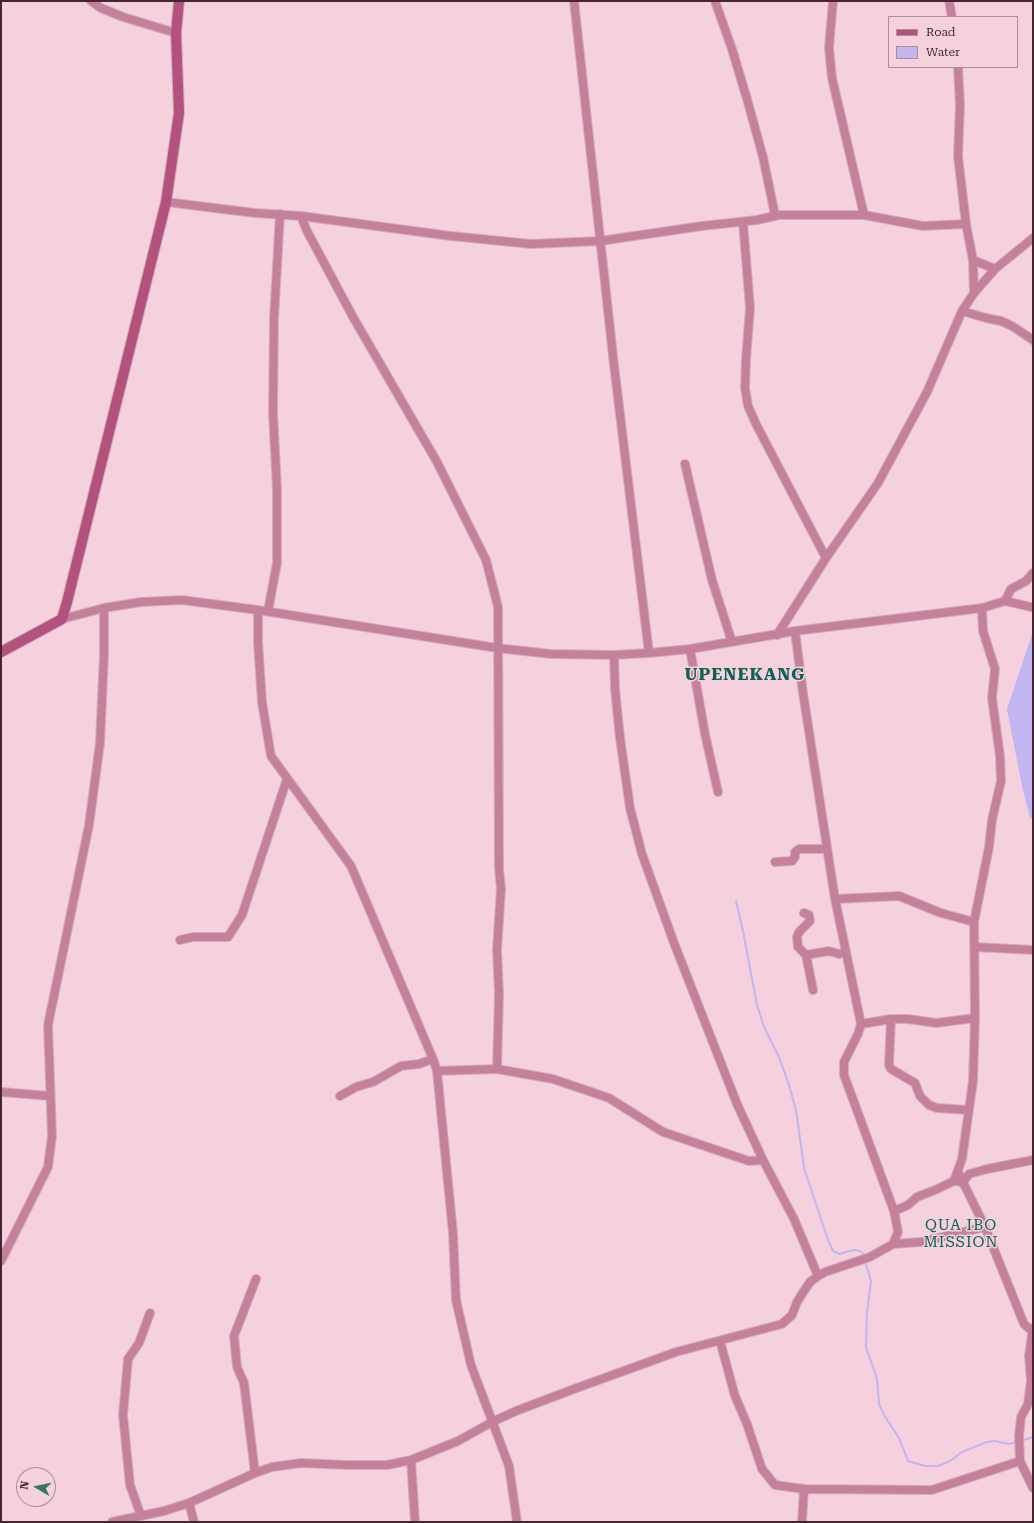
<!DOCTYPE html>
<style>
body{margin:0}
#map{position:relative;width:1034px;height:1523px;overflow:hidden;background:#f5d1de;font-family:"Roboto Serif",serif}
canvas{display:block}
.frame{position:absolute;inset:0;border:2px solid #462432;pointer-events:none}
.legend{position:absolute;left:888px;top:16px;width:130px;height:52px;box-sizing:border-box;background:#f5d1de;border:1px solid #af8c99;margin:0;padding:5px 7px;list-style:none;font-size:12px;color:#462432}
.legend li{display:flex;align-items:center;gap:8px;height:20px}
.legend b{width:20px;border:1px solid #af8c99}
.north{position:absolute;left:16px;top:1467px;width:40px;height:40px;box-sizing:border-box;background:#f5d1de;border:1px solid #af8c99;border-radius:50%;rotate:279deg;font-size:11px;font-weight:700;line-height:16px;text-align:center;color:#462432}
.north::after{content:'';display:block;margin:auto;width:14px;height:18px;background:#347666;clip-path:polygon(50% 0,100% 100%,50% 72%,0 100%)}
</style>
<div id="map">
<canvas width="1034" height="1523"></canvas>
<div class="frame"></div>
<ul class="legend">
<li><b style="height:5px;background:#b3527c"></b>Road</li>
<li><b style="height:11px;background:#c2b5f0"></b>Water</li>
</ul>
<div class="north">N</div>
</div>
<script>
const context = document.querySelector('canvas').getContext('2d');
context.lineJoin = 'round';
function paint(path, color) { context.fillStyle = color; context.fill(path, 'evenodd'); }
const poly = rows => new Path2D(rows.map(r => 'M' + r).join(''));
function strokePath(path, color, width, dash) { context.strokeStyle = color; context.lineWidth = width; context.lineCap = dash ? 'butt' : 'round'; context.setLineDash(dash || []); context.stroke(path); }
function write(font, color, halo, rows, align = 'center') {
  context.font = font + ' "Roboto Serif",serif'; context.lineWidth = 3; context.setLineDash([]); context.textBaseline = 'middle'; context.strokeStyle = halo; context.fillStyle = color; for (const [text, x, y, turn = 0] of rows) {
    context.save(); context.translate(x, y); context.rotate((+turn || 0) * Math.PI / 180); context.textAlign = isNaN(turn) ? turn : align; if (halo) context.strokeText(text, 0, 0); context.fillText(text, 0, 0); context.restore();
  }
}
paint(poly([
 [1033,631,1033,819,1030,818,1022,786,1007,709]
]), '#c2b5f0');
strokePath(poly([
 [736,901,743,931,757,1005,764,1027,779,1057,789,1085,796,1110,804,1168,828,1240,833,1251,840,1254,849,1251,856,1250,862,1252,864,1257],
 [865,1261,871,1281,867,1313,866,1347,877,1379,879,1404,884,1415,899,1438,908,1461,925,1466,938,1466,950,1461,962,1452,987,1442,995,1441,1009,1444,1017,1442],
 [1021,1441,1033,1437]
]), '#c2b5f0', 2);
const street = poly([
 [91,1,101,8,123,17,176,33],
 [574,1,614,365,649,653],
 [715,1,732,49,747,99,763,157,775,215],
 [833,1,829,48,832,78,864,215],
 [949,1,952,17],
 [958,67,960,105,958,156,966,224,973,260,995,269],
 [166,202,255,213,301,216,451,236,531,244,600,241,702,226,757,220,779,215,864,215,923,226,966,224],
 [301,216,307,231,353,317,437,462,486,560,498,607,499,868,501,889,497,950,499,994,497,1069],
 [743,222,750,308,746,359,745,388,748,406,756,424,826,558],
 [973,260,974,293],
 [962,311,986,318,1001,321,1012,326,1033,340],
 [685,464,712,580,732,642],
 [1005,601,1011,589,1026,581,1033,573],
 [258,610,258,642,262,702,271,756,351,866,433,1059,437,1071,453,1233,456,1300,471,1365,509,1466,517,1522],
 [268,611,277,563,277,489,273,413,274,318,280,214],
 [62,619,104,608,141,602,182,600,258,610,497,648,551,654,614,655,649,653,690,649,795,631,982,608,1005,601,1031,607],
 [777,635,826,558,878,483,927,392,962,311,974,293,995,269,1033,238],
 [690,649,705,734,718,792],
 [614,655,615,689,620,738,630,808,642,854,674,943,737,1104,763,1160,794,1219,818,1276],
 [775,862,792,861,795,857,795,852,799,849,827,849],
 [835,899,899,896,941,913,974,922],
 [804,913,809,915,810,921,799,932,797,937,798,947,806,955],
 [180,940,193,937,228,937,242,915,287,779],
 [975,947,1033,950],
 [813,990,806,955,829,951,839,954,846,952],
 [891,1019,889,1065,891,1069,915,1083,920,1096,929,1105,937,1108,968,1110],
 [861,1024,891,1019,908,1019,936,1023,975,1018],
 [437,1071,497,1069,553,1079,609,1098,663,1132,749,1161,763,1160],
 [1,1092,50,1096],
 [340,1096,356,1087,373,1082,401,1066,419,1064,433,1059],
 [958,1172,985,1227,1024,1324,1032,1331],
 [954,1181,962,1159,973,1081,975,1018,974,922,989,847,992,820,1001,781,1000,756,992,698,995,669,983,631,982,608],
 [894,1211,908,1205,917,1197,935,1190,954,1181,963,1182,969,1174,987,1169,1033,1160],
 [893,1244,921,1242,985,1227],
 [1,1261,48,1167,52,1136,48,1025,89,825,100,743,104,655,104,608],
 [720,1341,735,1396,747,1424,762,1469,775,1485,804,1489,932,1490,1020,1461,1033,1488],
 [411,1460,415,1522],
 [1020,1461,1019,1436,1021,1417,1028,1404,1031,1381,1029,1356,1033,1328],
 [255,1473,244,1383,237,1367,234,1336,256,1279],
 [189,1503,194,1522],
 [141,1516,130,1485,123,1415,128,1359,139,1343,150,1313],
 [112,1522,164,1511,189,1503,255,1473,272,1467,301,1463,347,1465,387,1465,411,1460,458,1441,492,1422,516,1411,574,1389,676,1352,782,1324,792,1315,797,1302,804,1291,810,1282,818,1276,825,1272,870,1257,893,1244,898,1232,894,1211,844,1075,844,1062,858,1034,861,1024,835,899,803,693,795,631],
 [802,1522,804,1489]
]);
const secondary = poly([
 [1,652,62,619,67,602,166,202,179,113,176,33,179,1]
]);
strokePath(street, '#d2aebc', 10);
strokePath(secondary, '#d2aebc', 12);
strokePath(street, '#c5819b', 8);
strokePath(secondary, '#b3527c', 10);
context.letterSpacing = '1px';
write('15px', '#0d6251', '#f5d1de', [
 ["QUA IBO",961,1226],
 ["MISSION",961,1243]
]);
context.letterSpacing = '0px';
context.letterSpacing = '1px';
write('bold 17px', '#0d6251', '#f5d1de', [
 ["UPENEKANG",745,675]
]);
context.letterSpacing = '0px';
</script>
